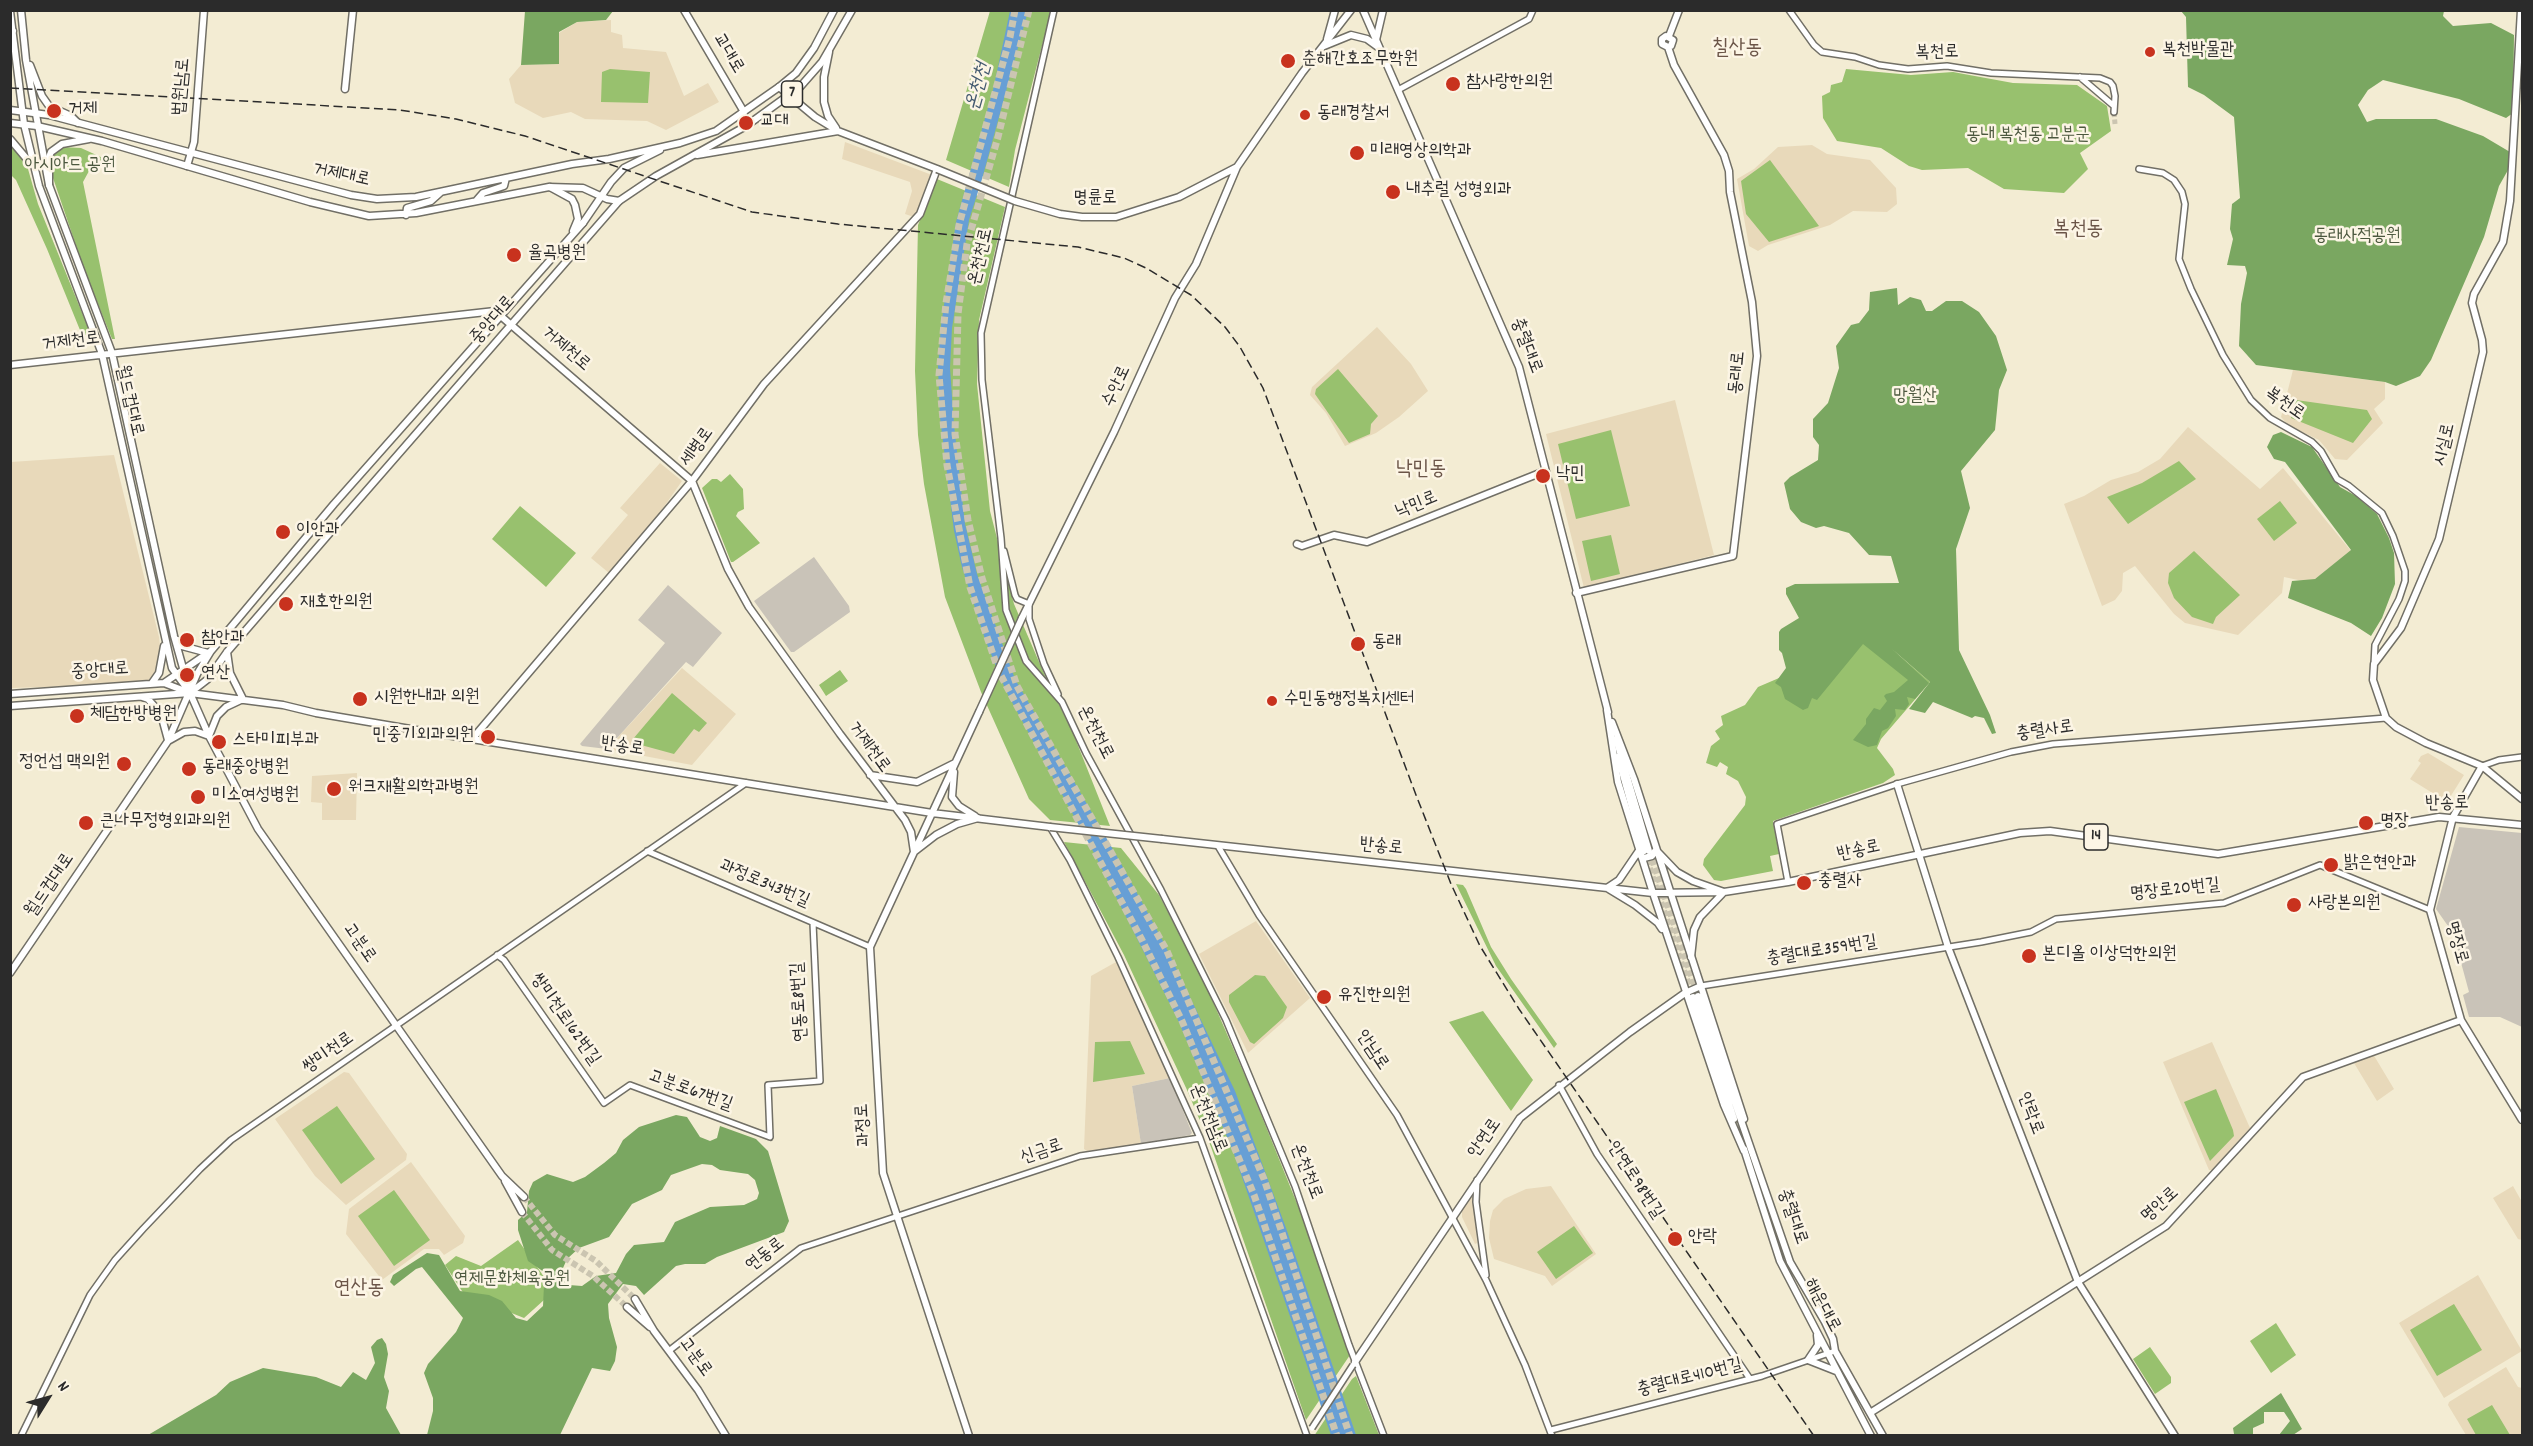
<!DOCTYPE html>
<meta charset="utf-8">
<style>
body{margin:0}
#map{position:relative;width:2533px;height:1446px;overflow:hidden;background:#f3ecd3;font-family:Dekko,sans-serif}
canvas{display:block}
.frame{position:absolute;inset:0;border:12px solid #2b2b2b;pointer-events:none}
.north{position:absolute;left:18px;top:1368px;width:60px;height:60px;-webkit-text-stroke:4px #fcf5e5;paint-order:stroke;rotate:53deg;font-size:16px;font-weight:700;line-height:24px;text-align:center;color:#2b2b2b}
.north::after{content:'';display:block;margin:auto;width:21px;height:27px;background:#2b2b2b;clip-path:polygon(50% 0,100% 100%,50% 72%,0 100%)}
</style>
<div id="map">
<canvas width="2533" height="1446"></canvas>
<div class="frame"></div>
<div class="north">N</div>
</div>
<script>
const context = document.querySelector('canvas').getContext('2d');
context.lineJoin = 'round';
function paint(path, color) { context.fillStyle = color; context.fill(path, 'evenodd'); }
const poly = rows => new Path2D(rows.map(r => 'M' + r).join(''));
function strokePath(path, color, width, dash) { context.strokeStyle = color; context.lineWidth = width; context.lineCap = dash ? 'butt' : 'round'; context.setLineDash(dash || []); context.stroke(path); }
function write(font, color, halo, rows, align = 'center') {
  context.font = font + ' Dekko,"Poor Story",sans-serif'; context.lineWidth = 5; context.setLineDash([]); context.textBaseline = 'middle'; context.strokeStyle = halo; context.fillStyle = color; for (const [text, x, y, turn = 0] of rows) {
    context.save(); context.translate(x, y); context.rotate((+turn || 0) * Math.PI / 180); context.textAlign = isNaN(turn) ? turn : align; if (halo) context.strokeText(text, 0, 0); context.fillText(text, 0, 0); context.restore();
  }
}
paint(poly([
 [611,20,611,32,622,35,623,48,666,52,684,96,708,83,719,102,666,130,647,121,585,119,571,112,543,118,515,103,509,79,521,65,558,64,559,33,577,22],
 [845,142,932,175,914,217,905,214,912,191,910,182,842,159],
 [1812,145,1827,154,1870,160,1896,188,1897,204,1887,212,1853,211,1830,225,1768,245,1758,251,1749,246,1737,179,1754,169,1778,147],
 [1377,327,1411,364,1428,391,1399,417,1376,433,1345,446,1326,413,1310,395,1312,387],
 [2293,370,2385,382,2385,399,2374,409,2383,423,2347,460,2335,459,2319,440,2288,425,2281,417],
 [1675,400,1714,555,1584,588,1546,434],
 [2188,427,2260,489,2283,468,2351,551,2315,579,2303,581,2284,577,2282,593,2238,635,2185,623,2174,614,2135,566,2123,573,2122,591,2115,600,2102,606,2064,504,2084,496,2111,480,2138,472,2160,459],
 [114,455,159,637,161,655,157,670,148,682,136,684,11,688,11,462],
 [660,463,682,481,654,521,609,573,591,558,628,515,620,508],
 [682,668,736,714,692,765,607,749],
 [2428,753,2464,775,2447,802,2410,779,2421,763,2418,761,2421,756],
 [357,773,356,820,322,820,322,803,311,802,312,776],
 [1256,921,1310,998,1248,1053,1199,954],
 [1116,962,1170,1078,1132,1086,1141,1144,1087,1151,1084,1149,1091,976],
 [2212,1042,2250,1128,2212,1170,2209,1170,2163,1062],
 [2373,1054,2394,1089,2377,1101,2354,1063],
 [344,1072,349,1073,407,1154,406,1160,346,1205,315,1176,275,1119],
 [411,1162,465,1236,463,1243,444,1255,439,1249,424,1249,382,1280,346,1234,349,1209],
 [1551,1186,1596,1254,1552,1286,1545,1276,1494,1259,1489,1238,1490,1221,1493,1210,1504,1199,1526,1189],
 [2513,1186,2522,1202,2522,1240,2518,1239,2493,1198],
 [1470,1196,1474,1197,1477,1243,1475,1244,1462,1217,1462,1208],
 [2478,1275,2522,1351,2444,1398,2399,1323],
 [2506,1367,2518,1387,2522,1388,2522,1435,2466,1435,2448,1405,2449,1402]
]), '#e8d9ba');
paint(poly([
 [814,557,849,606,850,612,794,652,791,652,754,601],
 [668,585,722,633,693,667,686,662,607,749,582,746,580,744,665,643,638,620],
 [2459,827,2522,833,2522,1027,2500,1017,2469,1017,2463,995,2469,992,2453,933,2436,909],
 [1170,1078,1192,1133,1190,1135,1141,1144,1132,1086]
]), '#c9c3b8');
paint(poly([
 [990,11,1051,11,1015,150,1009,187,946,160],
 [610,69,650,72,648,103,601,102,602,72],
 [1846,69,1911,75,1953,72,2013,83,2077,85,2107,106,2111,131,2080,153,2088,169,2064,193,2004,189,1968,168,1922,170,1909,166,1881,148,1837,141,1823,118,1822,96,1830,92,1831,85,1842,82],
 [10,142,26,162,38,204,91,335,82,335,47,249,16,180,11,175],
 [61,147,81,148,103,158,89,171,83,182,115,339,112,339,84,269,53,178,50,159,54,152],
 [1770,160,1819,226,1769,242,1746,214,1741,181],
 [937,179,1005,207,979,320,977,384,990,511,1014,604,1046,678,1073,733,1110,826,1050,820,1029,799,981,692,945,597,924,484,918,435,915,371,918,225],
 [1338,369,1378,416,1371,424,1370,434,1349,443,1315,394,1316,389],
 [2296,400,2367,410,2372,419,2353,443,2291,418],
 [1611,430,1630,506,1576,519,1558,444],
 [2179,461,2196,479,2128,524,2107,497,2142,483],
 [730,474,743,489,744,509,738,512,736,516,760,543,733,562,731,562,702,488,712,479,717,479,721,482],
 [2280,501,2297,523,2274,541,2257,519],
 [520,506,576,553,546,587,492,539],
 [1611,535,1620,574,1591,581,1582,541],
 [2194,551,2240,595,2216,617,2213,624,2192,617,2174,598,2168,583,2169,573],
 [1863,624,1930,682,1881,739,1877,748,1893,769,1895,775,1883,783,1773,821,1779,854,1770,856,1773,871,1721,881,1714,880,1703,865,1704,859,1745,805,1746,797,1738,781,1726,774,1728,767,1720,762,1717,767,1706,763,1711,746,1720,739,1715,731,1723,725,1721,716,1745,705,1758,687,1779,678,1806,687],
 [840,670,848,681,826,696,819,685],
 [672,693,707,723,699,732,694,729,674,754,641,745,633,739],
 [1064,842,1121,848,1159,895,1204,981,1250,1087,1302,1216,1350,1355,1306,1420,1211,1147,1187,1090,1124,955],
 [1456,884,1463,885,1466,889,1491,947,1511,979,1557,1044,1554,1048,1496,966],
 [1255,975,1265,976,1287,1007,1283,1018,1254,1044,1250,1042,1229,1002,1229,995],
 [1483,1011,1533,1080,1511,1111,1449,1022],
 [1130,1041,1145,1074,1093,1082,1095,1042],
 [2216,1089,2233,1130,2234,1136,2210,1161,2184,1102],
 [337,1106,375,1159,341,1184,302,1130],
 [394,1190,430,1240,394,1266,358,1216],
 [1574,1226,1593,1253,1556,1279,1537,1252],
 [518,1240,554,1291,524,1318,464,1294,445,1265,456,1256,481,1266],
 [2454,1304,2482,1350,2437,1376,2410,1330],
 [2276,1323,2296,1355,2271,1373,2250,1341],
 [2150,1347,2171,1377,2171,1383,2155,1394,2133,1359],
 [1356,1376,1379,1435,1314,1436,1352,1379],
 [2492,1405,2510,1435,2476,1435,2467,1419]
]), '#98c16e');
paint(poly([
 [525,11,525,10,613,11,606,20,577,22,559,32,559,64,521,65],
 [2181,11,2444,11,2443,16,2453,26,2491,23,2514,35,2513,113,2506,118,2459,99,2383,80,2368,90,2358,105,2367,122,2376,119,2436,119,2483,136,2510,152,2508,170,2499,186,2484,237,2431,360,2420,376,2396,386,2385,382,2256,365,2239,346,2241,304,2247,273,2245,266,2227,265,2233,239,2230,229,2232,204,2240,198,2234,117,2204,95,2188,87,2186,17],
 [1897,288,1898,305,1910,297,1921,300,1926,311,1932,311,1946,301,1962,301,1979,312,1996,336,2007,370,1999,390,1995,430,1961,471,1970,508,1956,549,1959,650,1990,715,1996,733,1992,734,1984,718,1975,716,1972,718,1933,702,1925,713,1909,709,1930,682,1892,649,1929,683,1915,699,1907,697,1909,704,1905,710,1895,709,1896,716,1888,728,1882,731,1877,745,1868,747,1853,740,1866,724,1866,719,1874,708,1880,710,1887,701,1884,696,1886,694,1894,692,1908,680,1863,644,1817,700,1812,698,1808,708,1803,710,1785,699,1781,687,1775,683,1786,668,1782,653,1779,650,1779,632,1781,629,1799,618,1786,594,1786,588,1795,584,1899,583,1891,556,1869,555,1849,533,1824,526,1816,528,1801,522,1790,509,1784,483,1790,477,1818,460,1819,445,1813,437,1813,419,1828,403,1839,368,1836,346,1851,325,1859,323,1869,310,1870,292],
 [2281,432,2312,447,2340,487,2356,496,2377,514,2389,538,2394,553,2395,584,2382,618,2371,636,2351,623,2288,598,2292,581,2315,579,2351,550,2285,462,2274,459,2267,447,2273,435],
 [676,1115,687,1117,700,1137,710,1141,717,1138,720,1126,756,1139,768,1151,789,1221,784,1232,717,1257,705,1264,685,1264,676,1266,644,1295,636,1286,623,1284,608,1304,609,1318,617,1347,615,1361,610,1371,592,1368,560,1435,427,1435,433,1411,433,1398,424,1373,428,1364,456,1332,463,1318,422,1267,416,1269,394,1286,390,1282,393,1275,427,1253,439,1255,460,1291,489,1295,502,1301,516,1318,527,1321,543,1306,544,1285,544,1272,528,1261,518,1230,518,1220,527,1212,529,1191,533,1182,547,1174,573,1182,585,1177,604,1163,616,1153,623,1140,639,1127],
 [702,1164,712,1165,720,1170,748,1174,755,1180,759,1193,757,1199,744,1205,710,1207,675,1222,664,1242,634,1245,626,1254,616,1273,596,1276,582,1286,569,1285,563,1280,563,1268,567,1259,579,1248,609,1237,632,1204,662,1190,671,1175],
 [382,1338,386,1344,388,1354,384,1377,389,1391,386,1408,401,1435,148,1435,216,1395,230,1382,263,1368,316,1377,341,1387,353,1372,366,1380,375,1363,371,1347,377,1340],
 [2281,1393,2302,1429,2293,1435,2279,1435,2290,1421,2284,1412,2264,1412,2264,1423,2253,1428,2253,1435,2233,1435,2234,1434,2233,1428]
]), '#7aa761');
paint(poly([
 [1010,11,1028,11,982,179,969,220,952,328,950,368,954,425,965,524,977,574,1015,679,1119,860,1164,943,1235,1091,1286,1228,1356,1435,1331,1435,1233,1151,1178,1020,1094,853,1006,691,985,639,962,567,954,531,940,417,938,367,941,326,956,222,993,90]
]), '#679fd5');
strokePath(poly([
 [2114,112,2115,124]
]), '#cbc5b1', 5, [5, 2.5]);
strokePath(poly([
 [1644,851,1693,997],
 [1649,851,1698,996],
 [524,1197,555,1235,596,1261,635,1299],
 [522,1212,552,1250,593,1276,627,1307]
]), '#cbc5b1', 6, [6, 3]);
strokePath(poly([
 [1015,10,1010,37,959,225,946,303,939,375,947,465,970,587,999,672,1142,940,1182,1021,1254,1195,1337,1436],
 [1029,10,998,137,967,244,958,314,955,434,968,520,982,578,1017,686,1167,951,1264,1179,1350,1436]
]), '#cbc5b1', 7, [7, 3.5]);
const tertiary = poly([
 [1054,10,981,333,982,380,1001,538,1006,610,1026,661,1062,702,1086,753,1161,890,1226,1020,1295,1186,1349,1345,1384,1436],
 [1789,10,1814,45,1822,52,1855,57,1879,65,1908,69,1947,66,1991,73,2100,78,2110,82,2113,86,2115,96,2114,112],
 [2080,77,2114,106],
 [1398,90,1529,19,1533,10],
 [2139,169,2163,173,2174,180,2182,192,2185,204,2179,259,2191,289,2223,355,2251,400,2270,418,2312,442,2321,451,2337,479,2349,486,2382,513,2393,536,2405,571,2405,581,2399,599,2375,645,2374,664],
 [1004,551,1015,595,1017,599,1029,604,1029,619,1044,664,1058,694],
 [2482,766,2499,760,2522,757],
 [1050,827,1070,860,1118,957,1200,1138,1307,1436],
 [1218,846,1259,915,1397,1115,1486,1280,1525,1365,1552,1436],
 [647,851,870,947],
 [1788,882,1777,824,1897,784,2011,752,2053,744,2386,718],
 [497,955,504,960,604,1103,630,1085,770,1137,768,1085,820,1081,813,923],
 [1701,986,1981,942,2031,932,2056,919,2224,903,2320,865,2430,910],
 [1559,1085,1597,1154,1750,1379],
 [1477,1180,1476,1202,1486,1275],
 [670,1350,801,1248,1080,1156,1200,1138],
 [1551,1430,1762,1376,1835,1351],
 [21,1436,90,1295,115,1260,143,1229,200,1169,231,1140,746,783]
]);
const secondary = poly([
 [21,10,26,60,49,185,112,353,174,636,190,693,209,736,258,829,502,1176,524,1197],
 [684,10,744,112],
 [2521,10,2510,201,2503,242,2474,294,2472,303,2482,340,2483,352,2439,539,2401,628,2374,664,2373,680,2386,718,2396,727,2426,743,2482,766,2522,799],
 [10,11,24,124,39,186,102,354,172,668,188,690],
 [1669,36,1679,10],
 [1327,39,1335,10],
 [1376,40,1383,10],
 [829,52,824,77,824,102,828,116,836,128],
 [30,65,42,96,49,106,71,116,78,123],
 [345,89,353,10],
 [10,139,31,164],
 [697,155,838,131],
 [187,166,194,142,204,10],
 [550,187,572,199,575,205,578,219,573,231],
 [1015,201,1060,214,1082,217,1116,217,1179,197,1237,167,1302,73,1351,10],
 [10,365,495,311,692,481,728,569,749,607,840,734,905,820,911,832,914,852,936,835,957,824,978,818],
 [1297,544,1302,546,1334,535,1367,542,1545,471],
 [1576,593,1733,556,1757,356,1752,302,1730,192,1729,171,1724,155,1674,65,1668,47,1662,44,1662,39,1666,36,1673,40,1671,46,1668,47],
 [1022,618,1114,432,1175,298,1196,264,1237,167],
 [177,640,182,646,208,653],
 [152,683,159,673,164,646],
 [164,683,208,653],
 [10,694,164,683,190,693,283,705,316,713,422,731,932,813,1050,827],
 [142,697,148,699,155,707,162,718,168,740],
 [10,706,190,693,208,679,227,652,347,513,619,201],
 [209,736,217,716,226,707,243,699,230,673,227,652],
 [473,738,692,481,764,384,920,214,937,169,838,131,815,117,779,87],
 [1616,739,1649,851],
 [168,741,184,732,195,731,209,736],
 [1618,757,1644,851],
 [2482,766,2453,817,2430,910,2461,1020,2522,1120],
 [954,772,952,797,959,806,975,816],
 [870,775,917,782,955,763],
 [1897,784,1948,947,2078,1282,2175,1436],
 [1162,839,1653,893,1724,1105,1744,1151],
 [1638,852,1619,880,1607,888,1635,905,1658,923,1662,929],
 [1671,894,1744,1119],
 [10,973,168,741,197,674,211,651,334,504,583,223],
 [1698,996,1790,1262,1825,1322,1833,1339,1835,1351,1883,1436],
 [1693,997,1734,1119],
 [1744,1149,1780,1261,1871,1436],
 [505,1181,522,1212],
 [635,1299,654,1331,698,1390,726,1436],
 [627,1307,650,1327],
 [1817,1335,1818,1345,1808,1360,1836,1371],
 [1355,1362,1520,1118,1630,1032,1685,993,1701,986],
 [1870,1413,2166,1226,2303,1077,2461,1020],
 [969,1436,883,1173,870,947,979,712]
]);
const primary = poly([
 [1363,10,1519,367,1608,712],
 [10,35,13,31],
 [1324,46,1351,35,1367,39,1378,47],
 [10,110,49,115,351,195,377,199,416,197,572,164,609,159,680,143,716,131,779,87,796,73,814,48,834,10],
 [10,123,37,126,102,141,310,202,369,216,416,213,549,187,583,188,607,199,619,201,656,176,746,126,800,87,822,62,852,10],
 [49,185,49,157,51,152,62,144,89,139],
 [476,201,483,193,504,186,506,178],
 [406,215,407,208,431,201,441,192],
 [583,223,611,182,624,168,660,150],
 [1607,710,1618,782,1653,893,1724,892,1788,882,2020,833,2050,831,2218,854,2439,817,2522,825],
 [1612,722,1634,779,1671,894],
 [1656,850,1677,872,1693,881,1724,892,1700,917,1694,930,1691,957],
 [1640,855,1644,858,1652,856,1655,851]
]);
strokePath(tertiary, '#716f66', 8);
strokePath(secondary, '#716f66', 9);
strokePath(primary, '#716f66', 9);
strokePath(tertiary, '#fff', 5);
strokePath(secondary, '#fff', 6);
strokePath(primary, '#fff', 6);
strokePath(poly([
 [10,88,349,107,400,110,456,119,525,136,752,212,838,224,1078,247,1124,258,1146,268,1191,295,1225,327,1240,347,1263,388,1416,795,1451,884,1480,946,1519,1009,1814,1436]
]), '#2b2b2b', 1.5, [9, 4.5]);
const tertiaryBridge = poly([
 [1312,1428,1353,1365]
]);
const secondaryBridge = poly([
 [937,169,1015,201],
 [979,712,1022,618],
 [1050,827,1162,839]
]);
strokePath(tertiaryBridge, '#716f66', 8, []);
strokePath(secondaryBridge, '#716f66', 9, []);
strokePath(tertiaryBridge, '#fff', 5);
strokePath(secondaryBridge, '#fff', 6);
for (const [x, y, r, color] of [
 [2150,52,6,"#c8321e"],
 [1288,61,8,"#c8321e"],
 [1453,84,8,"#c8321e"],
 [54,111,8,"#c8321e"],
 [1305,115,6,"#c8321e"],
 [746,123,8,"#c8321e"],
 [1357,153,8,"#c8321e"],
 [1393,192,8,"#c8321e"],
 [514,255,8,"#c8321e"],
 [1543,476,8,"#c8321e"],
 [283,532,8,"#c8321e"],
 [286,604,8,"#c8321e"],
 [187,640,8,"#c8321e"],
 [1358,644,8,"#c8321e"],
 [187,675,8,"#c8321e"],
 [360,699,8,"#c8321e"],
 [1272,701,6,"#c8321e"],
 [77,716,8,"#c8321e"],
 [488,737,8,"#c8321e"],
 [219,742,8,"#c8321e"],
 [124,764,8,"#c8321e"],
 [189,769,8,"#c8321e"],
 [334,789,8,"#c8321e"],
 [198,797,8,"#c8321e"],
 [86,823,8,"#c8321e"],
 [2366,823,8,"#c8321e"],
 [2331,865,8,"#c8321e"],
 [1804,883,8,"#c8321e"],
 [2294,905,8,"#c8321e"],
 [2029,956,8,"#c8321e"],
 [1324,997,8,"#c8321e"],
 [1675,1239,8,"#c8321e"]
]) { const dot = new Path2D(); dot.arc(x, y, r, 0, 2 * Math.PI); context.fillStyle = color; context.fill(dot); strokePath(dot, '#fcf5e5', 2); }
for (const [x, y, w] of [
 [792,94,21],
 [2096,837,24]
]) { const box = new Path2D(); box.roundRect(x - w / 2, y - 13, w, 26, 4.5); context.fillStyle = '#fcf5e5'; context.fill(box); strokePath(box, '#2b2b2b', 1.5); }
write('bold 16px', '#2b2b2b', null, [
 ["7",792,94],
 ["14",2096,837]
]);
write('18px', '#2b2b2b', '#fcf5e5', [
 ["복천박물관",2162,52],
 ["춘해간호조무학원",1302,61],
 ["참사랑한의원",1466,84],
 ["거제",68,111],
 ["동래경찰서",1317,115],
 ["교대",760,123],
 ["미래영상의학과",1370,153],
 ["내추럴 성형외과",1406,192],
 ["율곡병원",528,255],
 ["낙민",1556,476],
 ["이안과",296,532],
 ["재호한의원",300,604],
 ["참안과",201,640],
 ["동래",1372,644],
 ["연산",201,675],
 ["시원한내과 의원",374,699],
 ["수민동행정복지센터",1284,701],
 ["체담한방병원",90,716],
 ["민중기외과의원",474,737,"right"],
 ["스타미피부과",232,742],
 ["정언섭 맥의원",110,764,"right"],
 ["동래중앙병원",202,769],
 ["워크재활의학과병원",348,789],
 ["미소여성병원",212,797],
 ["큰나무정형외과의원",100,823],
 ["명장",2380,823],
 ["밝은현안과",2344,865],
 ["충렬사",1818,883],
 ["사랑본의원",2308,905],
 ["본디올 이상덕한의원",2042,956],
 ["유진한의원",1338,997],
 ["안락",1688,1239]
], 'left');
write('18px', '#2b2b2b', '#fcf5e5', [
 ["교대로",727,54,59],
 ["복천로",1937,54,-1],
 ["법원남로",183,87,-85],
 ["거제대로",341,176,12],
 ["명륜로",1095,200],
 ["온천천로",982,257,-77],
 ["중앙대로",494,321,-49],
 ["거제천로",71,343,-7],
 ["충렬대로",1525,346,69],
 ["거제천로",565,350,41],
 ["동래로",1739,373,-85],
 ["수안로",1118,387,-65],
 ["월드컵대로",128,401,77],
 ["복천로",2284,405,35],
 ["시실로",2446,445,-77],
 ["세병로",698,448,-54],
 ["낙민로",1417,506,-22],
 ["중앙대로",100,672,-4],
 ["충렬사로",2045,732,-8],
 ["온천천로",1094,733,63],
 ["반송로",622,748,9],
 ["거제천로",868,748,54],
 ["반송로",2447,805,-1],
 ["반송로",1381,848,6],
 ["반송로",1859,852,-12],
 ["과정로343번길",764,885,23],
 ["월드컵대로",51,886,-56],
 ["명장로20번길",2175,891,-6],
 ["명장로",2455,943,74],
 ["고분로",358,944,55],
 ["충렬대로359번길",1822,952,-9],
 ["연동로8번길",801,1002,-93],
 ["쌍미천로162번길",564,1020,55],
 ["안남로",1371,1051,56],
 ["쌍미천로",329,1054,-35],
 ["고분로67번길",690,1092,20],
 ["안락로",2029,1114,69],
 ["온천천남로",1207,1119,68],
 ["과정로",865,1125,-93],
 ["안연로",1486,1139,-55],
 ["신금로",1042,1153,-19],
 ["온천천로",1305,1172,69],
 ["안연로98번길",1634,1181,57],
 ["명안로",2161,1206,-42],
 ["충렬대로",1791,1217,71],
 ["연동로",766,1256,-38],
 ["해운대로",1821,1306,62],
 ["고분로",694,1358,54],
 ["충렬대로410번길",1690,1379,-14]
]);
write('18px', '#4c583f', '#fcf5e5', [
 ["동내 복천동 고분군",2028,137],
 ["아시아드 공원",70,167],
 ["동래사적공원",2357,238],
 ["망월산",1915,398],
 ["연제문화체육공원",512,1281]
]);
write('italic 20px', '#43596f', '#fcf5e5', [
 ["온천천",980,87,-75]
]);
write('21px', '#6b5548', '#fcf5e5', [
 ["칠산동",1737,50],
 ["복천동",2078,231],
 ["낙민동",1421,471],
 ["연산동",359,1290]
]);
</script>
